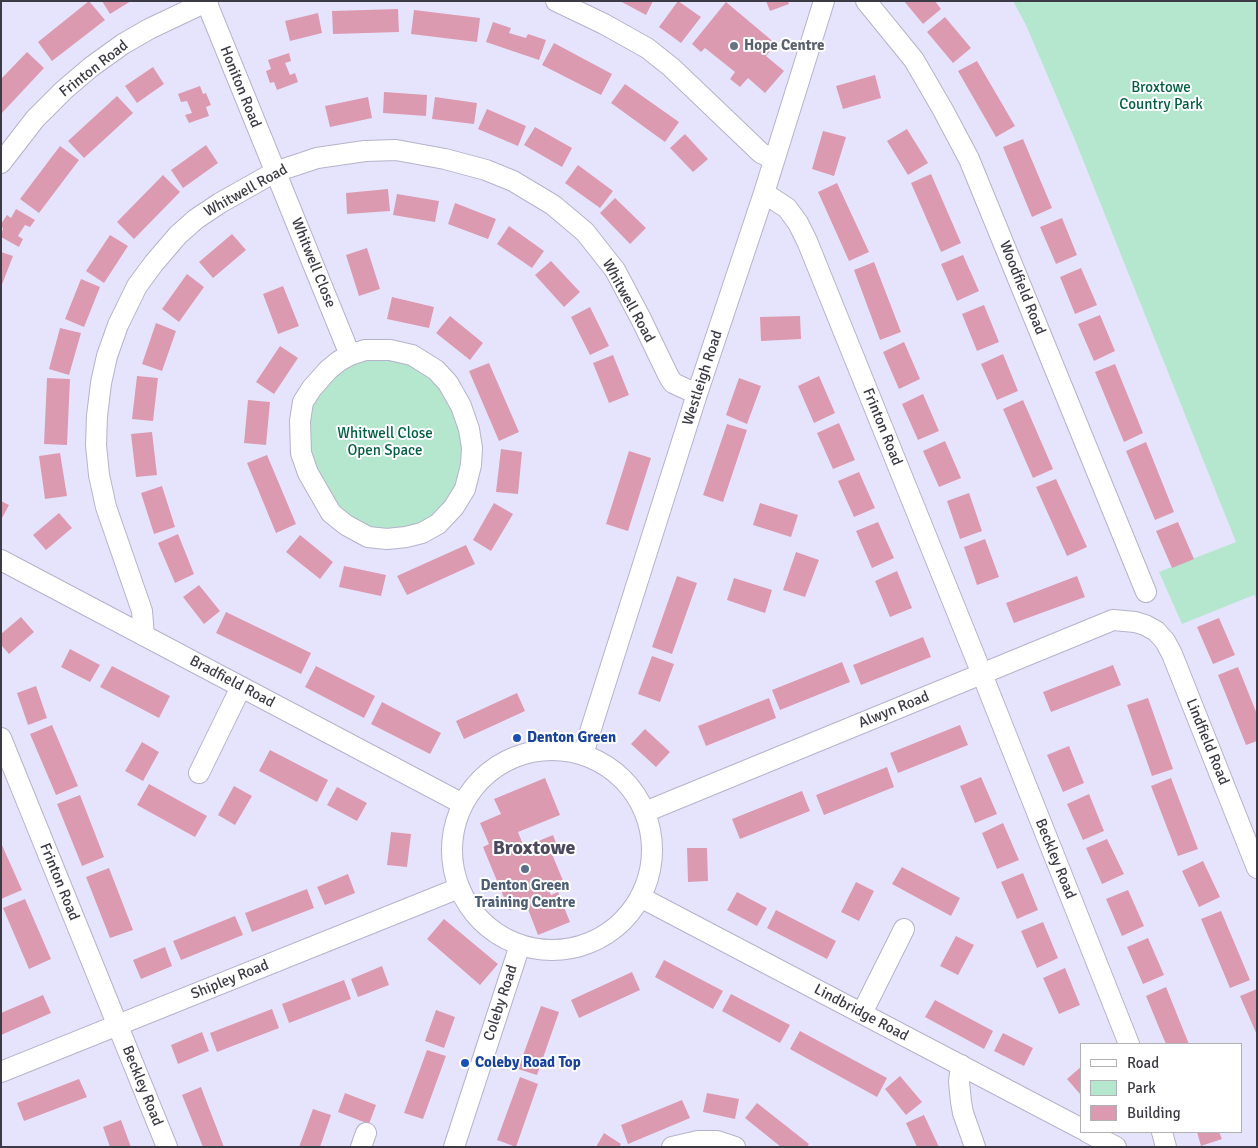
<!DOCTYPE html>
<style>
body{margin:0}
#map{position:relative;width:1258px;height:1148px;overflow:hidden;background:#e6e4fd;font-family:Signika,sans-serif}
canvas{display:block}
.frame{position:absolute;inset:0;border:2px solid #3c3b45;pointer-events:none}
.legend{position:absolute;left:1080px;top:1043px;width:162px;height:90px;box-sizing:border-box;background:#fff;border:1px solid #b1b1b5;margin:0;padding:6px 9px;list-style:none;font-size:15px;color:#3c3b45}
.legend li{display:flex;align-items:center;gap:10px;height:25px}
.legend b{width:25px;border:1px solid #b1b1b5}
</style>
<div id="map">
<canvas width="1258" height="1148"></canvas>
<div class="frame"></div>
<ul class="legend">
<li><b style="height:6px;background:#fff"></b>Road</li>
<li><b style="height:14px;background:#b5e6ce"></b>Park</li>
<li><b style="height:14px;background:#dc9ab1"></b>Building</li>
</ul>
</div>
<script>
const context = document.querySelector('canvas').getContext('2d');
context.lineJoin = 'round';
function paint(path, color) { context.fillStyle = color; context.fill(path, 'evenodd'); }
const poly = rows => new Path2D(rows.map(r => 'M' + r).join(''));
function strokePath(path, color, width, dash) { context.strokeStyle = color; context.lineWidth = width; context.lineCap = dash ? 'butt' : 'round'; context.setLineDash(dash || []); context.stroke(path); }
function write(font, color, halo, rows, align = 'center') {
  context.font = font + ' Signika,sans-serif'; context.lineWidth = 4; context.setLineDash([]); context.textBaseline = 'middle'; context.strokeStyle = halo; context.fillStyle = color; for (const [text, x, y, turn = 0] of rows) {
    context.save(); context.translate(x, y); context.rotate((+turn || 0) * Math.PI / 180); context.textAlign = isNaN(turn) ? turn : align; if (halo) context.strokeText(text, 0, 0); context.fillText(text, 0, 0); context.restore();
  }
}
paint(poly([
 [1013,1,1257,1,1257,600,1254,595,1182,624,1159,572,1236,542,1075,140,1026,25],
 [382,357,404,360,428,372,440,385,453,411,463,443,458,487,429,520,412,529,393,531,371,528,347,517,334,504,317,473,308,450,309,425,313,403,320,390,344,367,362,360]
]), '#b5e6ce');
paint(poly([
 [89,1,105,20,52,61,38,42],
 [102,1,131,1,110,14],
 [620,1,653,1,646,15],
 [678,1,701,17,681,43,659,27],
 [766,1,788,1,789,4,770,11],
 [904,1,935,1,941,9,923,24],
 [726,2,776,44,766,56,784,71,765,93,748,78,740,87,730,79,735,72,705,48,701,52,692,44],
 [398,9,399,32,333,34,332,11],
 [414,10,480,18,477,42,411,34],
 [318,13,322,33,290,41,285,21],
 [945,17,971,48,953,63,927,32],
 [493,22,511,28,509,33,526,38,528,34,546,40,539,60,486,42],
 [554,43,612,74,601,95,542,65],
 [27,52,44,68,1,114,1,79],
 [289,53,291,61,285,63,290,75,295,73,298,82,277,90,274,82,270,83,266,71,271,69,268,60],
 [977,61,1015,126,996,137,958,71],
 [153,67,164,84,137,103,125,86],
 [875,75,881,98,843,109,836,86],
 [625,84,679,122,665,142,611,103],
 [200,86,203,94,206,93,211,105,206,107,209,116,189,123,185,115,192,113,187,101,181,102,178,94],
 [384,92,427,95,426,116,383,113],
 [117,96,133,113,84,158,68,141],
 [368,97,372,118,330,127,325,106],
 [435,97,477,103,474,124,432,119],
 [487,109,526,126,518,146,478,129],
 [535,127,572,148,562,167,524,145],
 [907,129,928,163,908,175,887,141],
 [823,131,846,137,834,176,812,169],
 [685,134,708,159,693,172,670,148],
 [1023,139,1052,208,1032,217,1003,147],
 [206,145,218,163,183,188,171,170],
 [60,146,79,160,39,213,20,199],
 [578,165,613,191,600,208,565,183],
 [931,174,961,243,941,252,911,183],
 [163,175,180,192,134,239,117,222],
 [837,183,869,252,849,261,818,192],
 [388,189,390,211,347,214,346,193],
 [397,194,439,201,435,222,393,215],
 [615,198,646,228,630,244,600,213],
 [455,203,496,219,488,239,448,224],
 [16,209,35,220,30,227,25,225,21,231,18,236,23,239,19,247,1,237,3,228,1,227,1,224,7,215,11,218],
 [1062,218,1077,255,1056,264,1040,227],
 [509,226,544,251,532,268,497,244],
 [232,234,246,250,213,278,199,262],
 [110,235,128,246,104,283,86,271],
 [367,248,380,289,359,296,346,255],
 [1,252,13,256,1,287],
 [963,255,979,291,957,301,941,264],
 [551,261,580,292,564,307,535,275],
 [874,262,901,332,880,340,854,270],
 [1081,268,1097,305,1075,314,1060,277],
 [187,274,204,287,179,322,162,309],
 [81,279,100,287,84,327,65,319],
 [283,286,299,326,278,334,263,294],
 [392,297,434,307,429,328,387,319],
 [984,305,999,342,977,351,962,314],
 [590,307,609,346,590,355,571,317],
 [1100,315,1115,351,1094,361,1078,324],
 [450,316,483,343,470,360,436,333],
 [800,316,801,339,761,341,760,317],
 [156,323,176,331,162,371,142,364],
 [60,328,81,333,69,375,49,369],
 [904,342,920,379,899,389,883,352],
 [280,346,298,358,274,394,256,382],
 [1003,354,1018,391,997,400,981,364],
 [613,355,629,395,609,403,593,363],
 [489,363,519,432,499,441,469,371],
 [1115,364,1143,433,1124,442,1095,372],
 [137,376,158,378,153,421,132,419],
 [819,376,835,413,814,423,798,386],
 [47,378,70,379,67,445,44,444],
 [739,378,761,386,747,424,726,415],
 [923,394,939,431,918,440,902,404],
 [248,400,270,402,266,445,244,443],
 [1023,400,1053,469,1033,478,1003,409],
 [839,423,855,460,833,469,817,433],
 [727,424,747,430,723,502,703,495],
 [152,432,157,475,136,477,131,434],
 [945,441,961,478,939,487,923,451],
 [1146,442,1174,512,1155,520,1126,451],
 [501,449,522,452,518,494,496,492],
 [629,451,651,458,628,531,606,524],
 [60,453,67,496,45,499,39,456],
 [267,455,296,524,276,533,247,463],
 [859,472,875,508,854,517,838,481],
 [1056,479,1087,547,1067,556,1036,487],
 [162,486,175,527,154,534,141,493],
 [969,493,982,531,960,539,947,501],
 [1,501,9,505,1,520],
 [494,503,513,514,491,551,473,540],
 [760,503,798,515,791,537,753,525],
 [59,513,72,528,46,550,33,535],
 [878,522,894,558,872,568,856,531],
 [1178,522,1194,559,1172,568,1156,531],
 [178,534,194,574,175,583,158,543],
 [300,535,333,562,320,579,286,552],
 [985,539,999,577,977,585,964,547],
 [466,545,475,564,407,595,397,576],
 [796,552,819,560,805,597,783,590],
 [344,566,386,575,381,596,339,587],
 [897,571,912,608,890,617,875,581],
 [677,576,697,583,672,654,652,647],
 [1077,576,1085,597,1014,623,1006,603],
 [734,578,772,590,765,613,727,600],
 [199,585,220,611,204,624,183,597],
 [226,612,311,653,301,674,216,633],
 [21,617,34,632,9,654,1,645,1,634],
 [1219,618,1235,655,1213,664,1197,627],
 [923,637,931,657,861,685,853,665],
 [70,649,100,665,90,682,61,667],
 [652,656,674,664,660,702,638,694],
 [842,662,850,682,780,710,772,690],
 [1113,665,1121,685,1051,712,1043,692],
 [112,666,170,696,159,718,100,687],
 [316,666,375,696,364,718,305,687],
 [1238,667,1257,714,1257,741,1246,745,1218,675],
 [36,686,47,718,28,725,17,693],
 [517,693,525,711,464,739,456,721],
 [769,698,776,718,706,746,698,726],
 [1148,698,1173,769,1152,776,1127,705],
 [382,702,441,733,430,754,371,724],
 [52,725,78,786,56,795,30,734],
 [960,725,968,745,898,773,890,753],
 [645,729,670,752,656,767,631,744],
 [142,742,159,752,143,781,125,771],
 [1069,746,1084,783,1063,792,1047,755],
 [270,750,328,780,317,802,259,771],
 [887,767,894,787,824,815,816,795],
 [981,777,997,814,975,823,960,786],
 [545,778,560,815,518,832,524,847,553,835,559,851,552,854,564,883,548,889,551,895,558,892,570,922,538,935,526,904,509,910,483,847,489,844,480,823,501,814,494,799],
 [1171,778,1198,849,1178,856,1151,786],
 [149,784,207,816,195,837,137,805],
 [234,786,252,796,235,825,218,815],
 [337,787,367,803,357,821,327,805],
 [802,791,810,811,740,839,732,819],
 [1089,794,1104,831,1083,840,1067,804],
 [80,795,104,857,82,866,57,804],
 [1003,823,1019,860,997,869,982,833],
 [391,832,411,834,407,867,387,865],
 [1107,839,1124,874,1102,884,1086,848],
 [1,843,22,890,1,899],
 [687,848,707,848,708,881,688,882],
 [1203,861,1220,897,1199,907,1182,871],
 [902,867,960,898,951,916,892,884],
 [109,868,133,930,110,938,86,877],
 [1023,873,1038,910,1017,919,1001,882],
 [348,874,355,893,325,905,317,887],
 [856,882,874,891,859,921,841,912],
 [307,889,314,908,252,932,245,913],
 [1128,890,1144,926,1122,936,1106,899],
 [737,892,767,908,757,926,727,910],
 [25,899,51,959,29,969,3,908],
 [776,910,836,941,827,959,767,928],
 [1221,911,1250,980,1230,988,1201,919],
 [235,916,243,935,181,960,173,941],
 [444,919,498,964,480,985,427,939],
 [1043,922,1058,958,1037,968,1021,931],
 [956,936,974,945,958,975,940,966],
 [1148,938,1164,975,1143,984,1127,947],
 [165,947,172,966,141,979,133,960],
 [664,960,723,991,713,1009,655,977],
 [382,966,389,985,358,997,351,979],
 [1065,968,1080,1005,1059,1014,1043,978],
 [632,972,640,990,579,1018,571,1000],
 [344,980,351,999,289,1023,282,1004],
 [1166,987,1180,1022,1189,1044,1166,1044,1160,1030,1146,996],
 [1257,989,1257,1035,1240,996],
 [731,994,790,1025,780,1043,722,1011],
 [43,995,51,1013,1,1035,1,1013],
 [935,1000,993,1031,984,1049,925,1017],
 [541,1006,559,1012,537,1075,518,1069],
 [272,1009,279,1028,217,1052,210,1033],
 [436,1010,455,1017,444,1048,425,1041],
 [800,1031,887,1078,877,1097,790,1049],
 [202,1032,209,1051,178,1064,171,1045],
 [1003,1033,1033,1048,1024,1066,994,1051],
 [427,1050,446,1056,423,1119,404,1113],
 [1082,1066,1082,1093,1080,1094,1067,1079],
 [900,1076,922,1102,906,1115,885,1089],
 [520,1077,538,1084,516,1147,497,1140],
 [79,1079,87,1097,24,1121,17,1103],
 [201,1087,207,1103,224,1147,203,1147,182,1095],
 [345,1093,376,1105,369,1124,338,1112],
 [707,1093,739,1099,735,1119,703,1112],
 [682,1100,690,1118,628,1144,621,1125],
 [757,1103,809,1144,807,1147,781,1147,745,1118],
 [313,1109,331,1115,320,1147,299,1147],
 [924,1115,931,1130,939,1147,917,1147,906,1123],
 [121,1120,131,1147,110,1147,103,1127],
 [1197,1132,1219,1132,1222,1139,1201,1146],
 [604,1133,621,1144,619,1147,596,1147]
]), '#dc9ab1');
const minor = poly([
 [206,1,350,355],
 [556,1,604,24,647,48,671,67,761,153,773,159],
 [866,1,914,60,943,110,969,159,1146,592],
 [1,163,35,119,64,90,91,67,123,44,149,29,208,1],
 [764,193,787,208,798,223,807,241,982,674,1129,1044],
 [365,350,390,350,412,355,436,370,448,383,461,406,469,429,472,448,471,465,465,489,454,507,438,524,422,533,406,537,387,539,368,537,346,525,331,513,308,473,301,453,300,421,303,402,312,388,328,370,339,361,350,355,365,350],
 [1,560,463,804],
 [144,636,142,611,106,507,99,475,96,445,97,416,101,383,107,356,118,325,137,286,154,263,178,235,196,219,220,203,275,172,317,158,365,151,396,150,445,159,486,170,513,181,553,205,585,232,615,270,641,319,669,377,673,383,697,394],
 [1,738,167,1147],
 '452 850a100 100 0 1 1 200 0a100 100 0 1 1-200 0Z',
 [583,754,697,394,764,193,824,1],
 [199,773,241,687],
 [645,812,1113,620,1135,622,1145,625,1156,631,1165,641,1172,654,1257,868],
 [640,897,1082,1129],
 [862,1013,904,929],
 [961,1065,959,1082,961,1102,963,1113,975,1147],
 [1,1072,459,888],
 [1087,1132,1116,1147],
 [1162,1132,1166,1147],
 [361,1147,366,1133],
 [454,1147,520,945],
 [672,1147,698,1141,717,1141,735,1147]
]);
strokePath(minor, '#b5b2cb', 22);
strokePath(minor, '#fff', 20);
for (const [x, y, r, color] of [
 [734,46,5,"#6b7280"],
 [517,738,5,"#1a4fb4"],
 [525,869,5,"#5c6f8a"],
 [465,1063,5,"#1a4fb4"]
]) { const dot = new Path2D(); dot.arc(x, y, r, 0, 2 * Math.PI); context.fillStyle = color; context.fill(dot); strokePath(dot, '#fff', 2); }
write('bold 15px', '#5b616d', '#fff', [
 ["Hope Centre",744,46]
], 'left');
write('15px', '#3c3b45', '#fff', [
 ["Frinton Road",94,69,-38],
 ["Honiton Road",240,87,68],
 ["Whitwell Road",246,191,-29],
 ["Whitwell Close",313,263,68],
 ["Woodfield Road",1022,288,68],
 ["Whitwell Road",628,301,61],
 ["Westleigh Road",703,378,-72],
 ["Frinton Road",882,427,68],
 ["Bradfield Road",232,682,28],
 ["Alwyn Road",894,710,-22],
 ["Lindfield Road",1207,742,68],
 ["Beckley Road",1055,859,68],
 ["Frinton Road",59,882,68],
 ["Shipley Road",230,980,-22],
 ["Coleby Road",501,1003,-72],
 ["Lindbridge Road",861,1013,28],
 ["Beckley Road",142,1086,68]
]);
write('15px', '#005e41', '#fff', [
 ["Broxtowe",1161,88],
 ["Country Park",1161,105],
 ["Whitwell Close",385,434],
 ["Open Space",385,451]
]);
write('bold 15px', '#164399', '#fff', [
 ["Denton Green",527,738],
 ["Coleby Road Top",475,1063]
], 'left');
write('bold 15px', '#4e5e75', '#fff', [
 ["Denton Green",525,886],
 ["Training Centre",525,903]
]);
write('bold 20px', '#4c495e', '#fff', [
 ["Broxtowe",534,849]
]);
</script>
